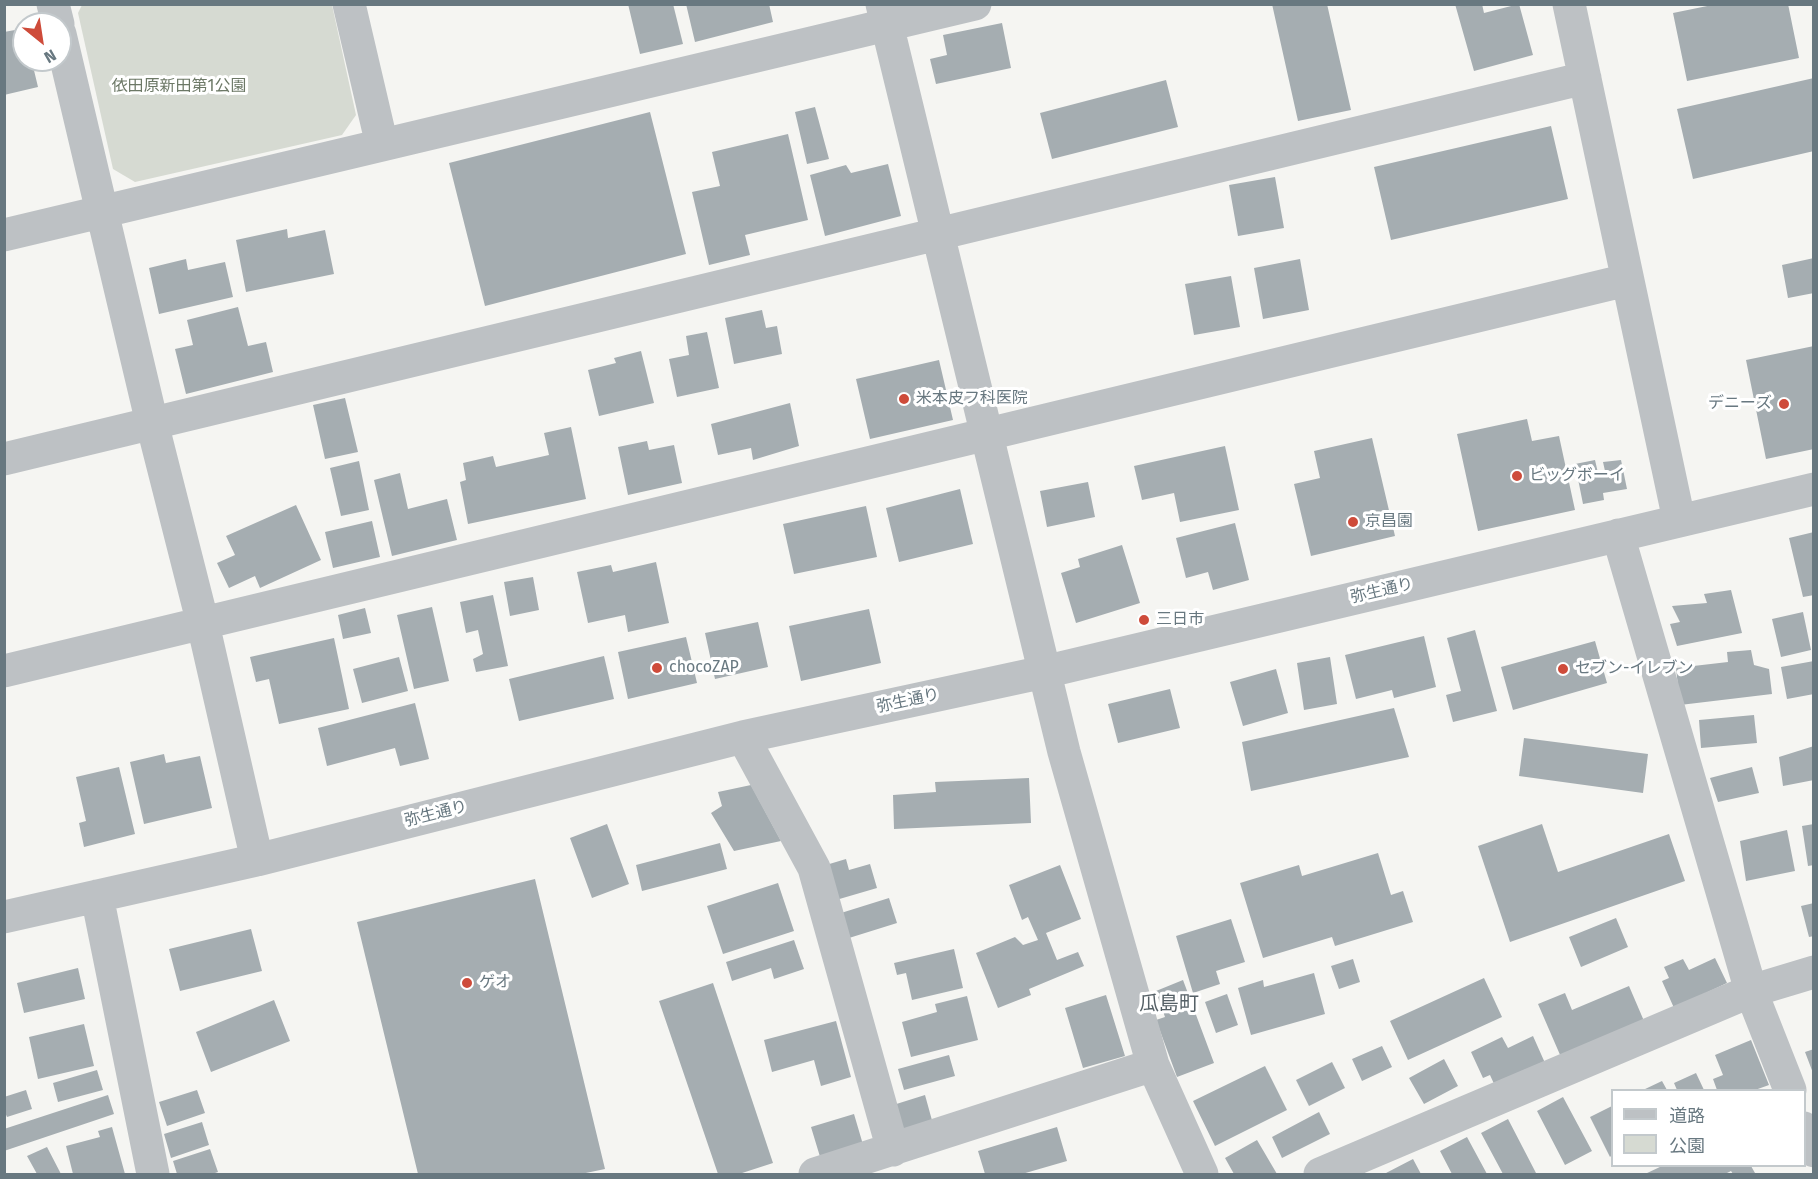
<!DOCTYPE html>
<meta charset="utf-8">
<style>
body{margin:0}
#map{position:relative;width:1818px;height:1179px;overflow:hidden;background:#f5f5f2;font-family:"Fira Sans","Noto Sans JP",sans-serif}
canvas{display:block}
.frame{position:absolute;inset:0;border:6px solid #687880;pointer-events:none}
.legend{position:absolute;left:1611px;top:1089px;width:195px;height:78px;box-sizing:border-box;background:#fff;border:2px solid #c3c9cc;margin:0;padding:8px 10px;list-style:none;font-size:18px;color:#687880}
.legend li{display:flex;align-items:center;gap:12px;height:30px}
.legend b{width:30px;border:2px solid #c3c9cc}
.north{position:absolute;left:12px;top:12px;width:60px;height:60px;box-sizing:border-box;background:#fff;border:2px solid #c3c9cc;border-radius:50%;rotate:150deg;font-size:16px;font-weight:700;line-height:24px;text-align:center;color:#687880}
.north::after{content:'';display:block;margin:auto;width:21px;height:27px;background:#ce4b3a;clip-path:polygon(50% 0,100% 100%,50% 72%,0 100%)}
</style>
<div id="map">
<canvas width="1818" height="1179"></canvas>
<div class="frame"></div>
<ul class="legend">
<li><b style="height:8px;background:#bdc1c4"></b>道路</li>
<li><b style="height:16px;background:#d6dad2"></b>公園</li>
</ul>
<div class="north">N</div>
</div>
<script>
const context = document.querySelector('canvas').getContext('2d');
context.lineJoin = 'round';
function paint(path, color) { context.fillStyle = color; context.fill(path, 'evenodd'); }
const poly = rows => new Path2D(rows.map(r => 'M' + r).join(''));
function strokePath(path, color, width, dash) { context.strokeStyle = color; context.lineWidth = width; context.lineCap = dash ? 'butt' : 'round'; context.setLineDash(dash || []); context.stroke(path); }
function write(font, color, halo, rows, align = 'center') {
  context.font = font + ' "Fira Sans","Noto Sans JP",sans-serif'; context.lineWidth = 6; context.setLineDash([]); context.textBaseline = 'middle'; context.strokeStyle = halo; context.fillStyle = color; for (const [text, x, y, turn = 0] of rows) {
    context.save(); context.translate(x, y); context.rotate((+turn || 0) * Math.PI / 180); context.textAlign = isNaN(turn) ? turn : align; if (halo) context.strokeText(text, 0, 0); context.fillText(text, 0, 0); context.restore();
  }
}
paint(poly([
 [82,5,332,5,356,115,342,135,135,182,113,169,78,13]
]), '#d6dad2');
paint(poly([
 [628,4,673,4,683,44,640,54],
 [686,4,769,4,773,22,695,42],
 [1272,4,1327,4,1351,110,1298,121],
 [1455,4,1482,4,1484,13,1519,4,1533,55,1474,71],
 [1717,4,1788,4,1799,58,1687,81,1673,13],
 [1002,23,1011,68,936,84,930,59,947,55,943,35],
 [15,30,23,65,32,62,38,87,4,95,4,32],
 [1814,78,1814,151,1693,179,1677,109],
 [1166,80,1178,127,1052,159,1040,113],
 [815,107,829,159,807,164,795,112],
 [650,112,686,254,485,306,449,163],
 [1551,126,1568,199,1391,240,1374,167],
 [788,134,808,220,745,235,750,255,709,265,692,192,720,186,712,152],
 [888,164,901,216,825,236,810,175,846,165,851,173],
 [1275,177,1284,228,1238,236,1229,185],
 [287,229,288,238,325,230,334,274,246,292,236,240],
 [1814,258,1814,293,1788,298,1782,265],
 [186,259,188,270,225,262,233,297,159,314,149,268],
 [1300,259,1309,310,1263,319,1254,268],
 [1231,276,1240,327,1194,335,1185,284],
 [238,307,248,346,266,342,273,372,186,394,175,349,193,345,187,320],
 [762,310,766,328,777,326,782,354,734,364,725,318],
 [707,332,719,388,677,397,669,359,689,355,686,336],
 [1814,346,1814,449,1766,459,1746,360],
 [641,351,654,403,599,416,588,370,616,363,614,358],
 [939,360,953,420,870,439,856,379],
 [345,398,358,452,325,459,313,405],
 [790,403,799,446,753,460,751,448,718,455,711,424],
 [1527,419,1532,441,1559,436,1575,510,1478,531,1457,434],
 [571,427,586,499,468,524,460,482,466,480,463,463,493,456,496,467,549,455,544,433],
 [1372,438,1395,536,1311,556,1294,484,1320,478,1314,451],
 [647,441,649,450,674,445,682,483,628,495,618,447],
 [1225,446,1239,510,1180,522,1174,493,1142,500,1134,466],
 [1595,460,1598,473,1605,471,1603,462,1621,460,1627,489,1603,493,1604,500,1583,504,1575,464],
 [359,461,369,510,341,516,330,468],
 [400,473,408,509,447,499,457,540,392,556,374,480],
 [1088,482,1095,517,1047,527,1040,491],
 [960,489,973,544,899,562,886,508],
 [296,505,321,560,260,588,255,576,229,588,217,563,235,555,226,536],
 [866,506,877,557,794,574,783,524],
 [372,521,380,557,333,568,325,532],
 [1235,523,1249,580,1213,590,1208,572,1186,578,1176,538],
 [1814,532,1814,595,1803,597,1789,538],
 [1122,545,1140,603,1076,623,1061,573,1080,567,1078,559],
 [656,562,669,623,628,632,625,615,588,623,577,572,611,565,613,572],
 [533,577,539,610,510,616,504,582],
 [1731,590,1742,633,1677,646,1670,624,1680,622,1672,606,1707,603,1704,594],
 [493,595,508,666,476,672,473,659,483,654,478,630,466,633,460,602],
 [432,607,449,681,414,689,397,615],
 [365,608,371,633,343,639,338,615],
 [869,609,881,663,801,681,789,626],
 [1803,612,1811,650,1781,657,1772,619],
 [758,622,768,667,715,679,705,633],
 [1475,630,1497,711,1453,722,1446,695,1461,691,1447,638],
 [1424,636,1436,687,1394,698,1392,690,1356,699,1345,655],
 [686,637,697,683,628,699,618,652],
 [334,638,349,709,279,724,269,679,256,682,250,657],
 [1595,641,1607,683,1513,710,1501,667],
 [1751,650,1754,665,1769,669,1772,694,1680,705,1676,668,1728,662,1727,652],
 [604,656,614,699,519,721,509,679],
 [399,657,408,691,362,703,353,669],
 [1330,657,1337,704,1304,710,1297,663],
 [1814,661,1814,694,1787,699,1781,667],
 [1276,669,1288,713,1243,726,1230,682],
 [1170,689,1180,728,1118,743,1108,704],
 [415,703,429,759,400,766,395,748,327,766,318,728],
 [1394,708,1409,757,1251,791,1242,742],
 [1754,715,1757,743,1701,748,1699,720],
 [1524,738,1648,754,1643,793,1519,776],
 [1814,746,1814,780,1783,786,1779,757],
 [164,754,166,763,200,756,212,808,144,824,130,762],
 [119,767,135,834,84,847,79,823,86,821,76,777],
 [1752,767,1759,793,1718,802,1710,778],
 [1029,778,1031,823,894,829,893,795,936,792,935,782],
 [751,785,781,841,734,851,711,813,722,806,718,792],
 [607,824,629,884,592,898,570,838],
 [1542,824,1558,872,1669,834,1685,881,1510,942,1478,846],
 [1814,824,1814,865,1808,866,1802,826],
 [1787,830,1795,871,1746,881,1740,841],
 [720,843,727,869,642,891,636,865],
 [1378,853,1391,895,1403,891,1413,922,1335,946,1332,937,1263,958,1240,883,1299,865,1302,876],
 [846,859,849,870,870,864,877,888,836,900,826,865],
 [1060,865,1081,919,1046,933,1057,960,1078,952,1084,966,1029,989,1031,995,998,1008,976,953,1015,937,1023,945,1038,940,1028,917,1022,920,1009,885],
 [535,879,605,1169,581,1174,418,1174,357,922],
 [778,883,794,931,723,954,707,906],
 [889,898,897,923,849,938,841,913],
 [1814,903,1814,936,1809,937,1801,906],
 [1616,918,1628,947,1581,967,1569,937],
 [1231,919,1245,962,1216,971,1220,984,1193,993,1176,936],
 [251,929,262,971,180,991,169,949],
 [794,940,804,969,774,979,771,968,732,981,726,962],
 [954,949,963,988,912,1000,906,973,897,975,894,963],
 [1715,958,1727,983,1674,1008,1662,981,1669,978,1664,967,1683,959,1689,970],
 [1353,959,1360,982,1339,989,1331,966],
 [78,968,85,999,24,1013,17,983],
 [1314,973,1325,1014,1251,1035,1238,988,1263,980,1264,987],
 [1484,978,1502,1017,1408,1060,1390,1021],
 [1183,980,1214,1063,1177,1077,1156,1020,1165,1017,1156,991],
 [713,983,773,1163,739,1174,718,1174,659,1001],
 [1629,986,1647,1028,1564,1064,1538,1004,1565,993,1572,1010],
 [1227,994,1238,1025,1216,1033,1205,1002],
 [1106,995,1125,1056,1083,1068,1065,1008],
 [967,996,978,1040,911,1057,902,1022,937,1012,935,1004],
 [274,1000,290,1041,211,1072,196,1032],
 [836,1021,851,1077,821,1086,814,1060,772,1072,764,1040],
 [84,1024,94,1066,38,1079,29,1037],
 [1533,1036,1545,1063,1495,1086,1490,1075,1483,1078,1471,1052,1502,1037,1508,1048],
 [1751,1040,1769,1085,1755,1090,1717,1090,1713,1079,1723,1075,1715,1055],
 [1382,1046,1392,1067,1362,1081,1352,1059],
 [1814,1049,1814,1073,1813,1073,1805,1052],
 [949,1055,955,1076,904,1090,898,1069],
 [1444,1059,1458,1086,1424,1104,1409,1078],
 [1332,1062,1345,1088,1309,1106,1296,1080],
 [1265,1066,1287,1110,1215,1146,1193,1101],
 [97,1070,103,1090,58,1102,53,1083],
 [1696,1073,1704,1090,1677,1090,1674,1083],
 [1662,1081,1667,1090,1643,1090],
 [26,1090,32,1109,7,1117,4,1110,4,1097],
 [197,1090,205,1113,167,1126,159,1102],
 [108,1095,114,1114,4,1151,4,1129],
 [925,1095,933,1124,899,1134,890,1106],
 [1563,1097,1592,1151,1565,1165,1537,1111],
 [1612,1106,1612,1155,1610,1157,1590,1117],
 [1319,1112,1330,1134,1282,1158,1272,1137],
 [854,1114,864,1148,821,1160,811,1127],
 [1508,1119,1536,1173,1533,1174,1503,1174,1481,1133],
 [202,1122,209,1145,171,1158,164,1134],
 [112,1127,125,1174,73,1174,66,1146,100,1137,98,1131],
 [1057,1127,1067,1161,1022,1174,985,1174,978,1151],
 [1467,1137,1487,1174,1452,1174,1440,1151],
 [1257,1140,1277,1174,1234,1174,1225,1158],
 [47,1147,61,1174,37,1174,27,1156],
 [210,1149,218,1172,212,1174,177,1174,173,1161],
 [1413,1159,1421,1174,1387,1174,1386,1173],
 [1662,1166,1751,1166,1755,1173,1733,1174,1731,1171,1725,1174,1645,1174]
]), '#a5adb1');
strokePath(poly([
 [53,4,58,24],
 [349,4,382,145],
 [882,4,1064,752,1153,1065,1202,1174],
 [1569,4,1679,520],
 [60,34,152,423,203,624,257,860],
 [4,235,975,4],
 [4,459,1585,78],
 [1618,535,1751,991,1790,1090],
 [4,671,1627,280],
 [743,737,814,868,893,1150],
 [97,896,153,1174],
 [4,917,257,860,743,737,1044,672,1814,489],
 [1804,1128,1814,1151],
 [815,1174,1153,1065],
 [1320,1174,1751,991,1814,972]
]), '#bdc1c4', 33);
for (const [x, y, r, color] of [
 [904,399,6,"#ce4b3a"],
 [1784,404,6,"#ce4b3a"],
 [1517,476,6,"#ce4b3a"],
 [1353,522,6,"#ce4b3a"],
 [1144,620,6,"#ce4b3a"],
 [657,668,6,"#ce4b3a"],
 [1563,669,6,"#ce4b3a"],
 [467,983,6,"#ce4b3a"]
]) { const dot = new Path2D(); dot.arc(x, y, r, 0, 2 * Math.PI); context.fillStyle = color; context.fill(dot); strokePath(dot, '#fff', 2); }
write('16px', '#6c7866', '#fff', [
 ["依田原新田第1公園",179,87]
]);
write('16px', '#687880', '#fff', [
 ["米本皮フ科医院",916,399],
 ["デニーズ",1772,404,"right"],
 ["ビッグボーイ",1529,476],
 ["京昌園",1365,522],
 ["三日市",1156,620],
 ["chocoZAP",669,668],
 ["セブン-イレブン",1575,669],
 ["ゲオ",479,983]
], 'left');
write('16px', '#687880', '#fff', [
 ["弥生通り",1382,591,-13],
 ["弥生通り",908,701,-12],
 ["弥生通り",436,814,-14]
]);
write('20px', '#556066', '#fff', [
 ["瓜島町",1169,1004]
]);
</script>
